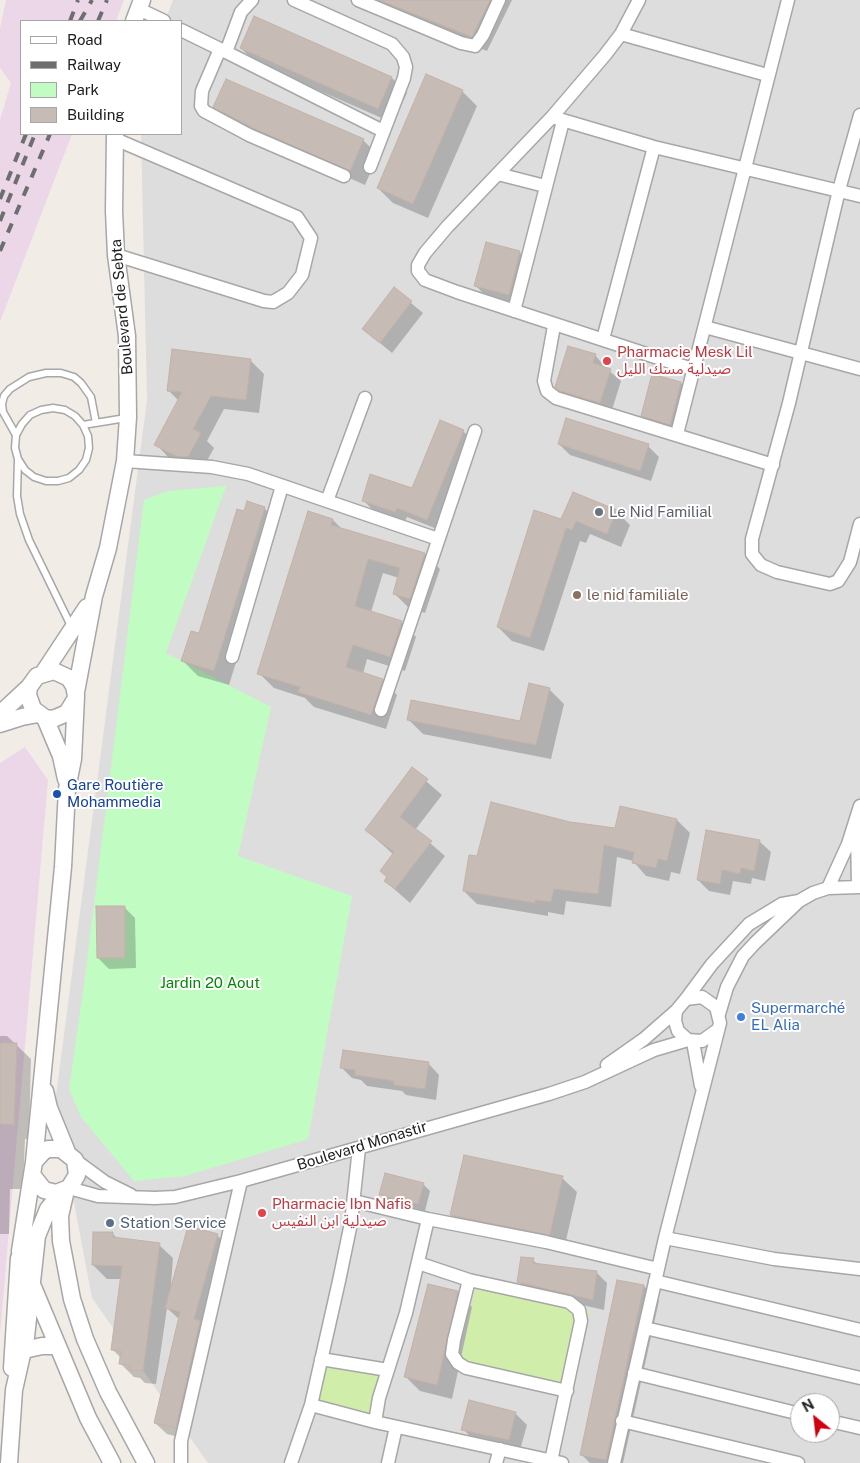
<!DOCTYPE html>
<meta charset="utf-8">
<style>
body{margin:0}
#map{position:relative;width:860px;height:1463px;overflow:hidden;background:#f1ede6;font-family:"Public Sans",sans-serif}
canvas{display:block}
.legend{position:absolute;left:20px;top:20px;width:162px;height:115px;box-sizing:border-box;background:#fff;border:1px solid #a6a6a6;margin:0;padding:6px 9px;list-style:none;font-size:15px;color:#202020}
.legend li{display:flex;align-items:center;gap:10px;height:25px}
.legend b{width:25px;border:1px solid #a6a6a6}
.north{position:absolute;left:790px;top:1393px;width:50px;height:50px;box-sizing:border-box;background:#fff;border:1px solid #a6a6a6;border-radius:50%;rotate:331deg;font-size:14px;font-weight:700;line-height:20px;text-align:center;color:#202020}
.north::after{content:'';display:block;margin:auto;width:18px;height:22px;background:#d0000e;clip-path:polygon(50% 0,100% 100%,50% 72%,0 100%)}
</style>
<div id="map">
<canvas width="860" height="1463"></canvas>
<ul class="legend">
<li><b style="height:6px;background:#fff"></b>Road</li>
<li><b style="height:6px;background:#6e6e6e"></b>Railway</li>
<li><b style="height:14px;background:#c1fdc2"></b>Park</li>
<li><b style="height:14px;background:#c6bcb5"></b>Building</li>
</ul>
<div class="north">N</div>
</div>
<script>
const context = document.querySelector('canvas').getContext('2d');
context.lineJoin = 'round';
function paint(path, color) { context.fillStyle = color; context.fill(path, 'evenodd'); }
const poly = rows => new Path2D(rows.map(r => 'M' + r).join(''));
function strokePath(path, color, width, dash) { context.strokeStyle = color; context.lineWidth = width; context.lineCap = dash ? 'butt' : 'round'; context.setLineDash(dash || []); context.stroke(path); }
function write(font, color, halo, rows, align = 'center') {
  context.font = font + ' "Public Sans","Noto Sans Arabic",sans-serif'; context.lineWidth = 4; context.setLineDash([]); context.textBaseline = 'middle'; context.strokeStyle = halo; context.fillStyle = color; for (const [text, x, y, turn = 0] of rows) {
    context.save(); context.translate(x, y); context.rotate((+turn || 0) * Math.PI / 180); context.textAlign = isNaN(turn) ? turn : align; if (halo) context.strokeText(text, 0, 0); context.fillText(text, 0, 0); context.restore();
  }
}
paint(poly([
 [173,0,860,0,860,1463,208,1463,92,1298,55,1103,147,400,141,134,181,134,181,21,165,21],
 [800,1403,830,1403,830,1433,800,1433]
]), '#dedddd');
paint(poly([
 [6,0,124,0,116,21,21,21,21,134,72,134,0,322,0,120,11,83,0,68,0,28],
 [25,747,48,780,0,1334,0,763]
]), '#ebd7e8');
paint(poly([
 [476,1286,590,1311,569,1396,458,1373],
 [322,1358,385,1375,379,1425,310,1409]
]), '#d0eea9');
paint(poly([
 [226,486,166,653,271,707,238,856,352,896,308,1139,185,1176,134,1181,81,1117,69,1089,85,978,144,500,168,491]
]), '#c1fdc2');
paint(poly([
 [368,0,512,0,487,51,375,7],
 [255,18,392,78,407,93,393,123,256,63,241,48],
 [462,91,477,106,428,218,393,203,378,188],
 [215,106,363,140,378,155,365,185,269,142,230,121],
 [519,252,531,263,520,306,487,297,476,286],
 [394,289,423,313,392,353,363,329],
 [595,355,606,368,621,381,611,413,567,398,556,386],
 [250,360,264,374,259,413,224,409,207,441,214,448,202,470,169,458,156,444,179,401,168,390],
 [653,376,681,383,692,394,681,435,653,426,642,415],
 [463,431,473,441,437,529,407,517,405,521,373,510,363,500,413,489],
 [559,444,648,446,659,457,651,481,570,455],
 [264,508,279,523,229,685,198,676,183,661,200,635,245,512],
 [616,511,630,525,621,547,590,534,586,543,580,541,544,651,512,641,498,627,562,520],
 [309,513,333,520,343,530,425,554,440,569,425,613,409,608,394,593,399,578,383,573,371,612,402,622,416,637,405,671,367,659,363,674,382,680,397,695,386,729,314,707,305,698,274,688,259,673],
 [549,689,564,704,551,759,423,734,408,719,521,722],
 [412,769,442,795,415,830,445,856,410,903,385,881,394,855,366,830],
 [677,820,690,833,680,874,671,872,669,881,646,876,633,861,617,857,611,907,566,901,564,915,548,912,548,916,477,904,464,891,478,858,570,823,616,829],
 [759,841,771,852,765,881,752,878,751,884,733,881,730,895,709,891,698,880],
 [124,907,135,918,136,968,109,969,98,958],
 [0,1036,7,1036,31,1059,29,1139,25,1139,23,1189,10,1189,9,1234,0,1234],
 [428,1063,439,1075,436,1100,406,1095,402,1091,367,1086,361,1080,352,1078,341,1067],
 [562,1178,577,1192,564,1249,466,1230,452,1215],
 [423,1184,430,1191,425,1211,388,1201,381,1194],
 [112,1233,118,1239,159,1245,173,1258,170,1298,217,1235,228,1246,187,1439,167,1434,155,1423,180,1320,167,1308,156,1384,145,1383,140,1378,134,1377,120,1363,121,1358,112,1349,122,1279,107,1279,93,1265],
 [533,1260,538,1265,596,1272,607,1283,604,1310,530,1293,519,1282],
 [618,1281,644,1286,659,1301,623,1463,590,1463,581,1454],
 [457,1292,472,1307,452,1399,420,1391,405,1376],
 [515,1413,527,1425,520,1450,474,1440,463,1429]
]), '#0003');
const building = poly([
 [379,0,490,0,472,37,379,0],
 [254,16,392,77,378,109,240,48,254,16],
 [426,74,463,90,413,204,377,188,426,74],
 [226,79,364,139,350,171,253,128,213,107,226,79],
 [486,242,520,251,509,295,474,286,486,242],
 [394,287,412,301,380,343,362,329,394,287],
 [568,346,596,354,593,363,611,369,600,403,560,391,555,387,568,346],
 [172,349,251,359,246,400,211,396,193,429,201,433,188,457,176,456,154,445,182,392,167,391,172,349],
 [652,374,681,382,670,425,641,416,652,374],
 [566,418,649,444,640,471,558,444,566,418],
 [440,420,464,430,427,520,397,508,395,512,362,501,370,474,412,488,440,420],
 [573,492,617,510,607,534,576,521,572,530,566,528,530,638,497,627,534,510,561,519,573,492],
 [247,501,265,507,214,671,181,661,191,631,199,633,237,509,244,511,247,501],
 [308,511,333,519,331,525,425,553,410,599,393,594,400,568,368,559,355,606,402,621,390,657,353,645,346,667,383,679,371,715,298,692,300,687,257,674,308,511],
 [529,683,550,688,536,745,407,720,411,700,520,721,529,683],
 [412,767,428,779,400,817,432,841,395,889,384,881,387,877,380,871,394,852,365,830,412,767],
 [491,802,570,822,615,828,620,806,677,819,667,861,658,859,656,868,632,863,634,852,604,845,598,894,554,889,551,902,535,900,535,903,463,891,469,855,477,856,491,802],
 [706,830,760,840,754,871,741,868,740,874,722,870,720,884,697,880,706,830],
 [96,906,125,906,125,958,97,958,96,906],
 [0,1043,17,1043,14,1125,0,1124,0,1043],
 [343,1050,429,1062,425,1089,394,1085,394,1081,355,1075,355,1070,340,1068,343,1050],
 [464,1155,563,1176,550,1235,450,1215,464,1155],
 [385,1173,424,1183,418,1204,379,1195,385,1173],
 [188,1226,218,1234,194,1319,200,1321,176,1428,154,1423,180,1312,165,1308,188,1226],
 [93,1232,113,1232,113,1237,160,1243,143,1371,130,1370,130,1365,119,1364,121,1351,111,1350,122,1266,92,1265,93,1232],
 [521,1257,534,1258,533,1263,597,1271,593,1300,517,1282,521,1257],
 [617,1280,644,1285,606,1460,580,1455,617,1280],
 [428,1284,458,1291,437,1385,404,1377,428,1284],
 [469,1400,516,1412,509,1440,461,1430,469,1400]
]);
paint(building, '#c6bcb5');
strokePath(building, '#c4b2a7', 1);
const service = poly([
 [83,425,126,418],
 [16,435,3,412,2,404,4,396,10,389,29,377,46,373,61,373,74,377,81,383,91,397,96,423],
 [18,459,25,470,34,477,46,481,58,481,69,478,79,470,86,460,89,448,88,436,83,425,75,416,65,410,53,408,41,410,30,415,22,424,16,435,15,448,18,459,17,496,20,514,29,540,72,628]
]);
const minor = poly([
 [294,0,392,44,403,57,406,67,404,78,370,167],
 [358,0,461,43,475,46,483,35,499,0],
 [639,0,621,34,605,55,552,117,447,227,425,253,418,265,418,271,425,280,457,292,695,370],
 [139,9,164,21],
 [181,30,226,52,241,12,252,0],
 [621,34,767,75],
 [220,49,202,91,201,106,204,111,249,135,344,176],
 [226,52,383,131],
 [860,115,839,190,789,403,752,539,752,554,761,565,777,572,830,584,838,581,850,562,860,524],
 [552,117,654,147,860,196],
 [115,139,297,217,311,238,302,275,288,293,273,302,264,301,116,255],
 [498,174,545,186],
 [514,311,563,121],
 [554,326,544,381,547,391,556,398,773,465],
 [705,327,860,369],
 [603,339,654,147],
 [677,434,788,0],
 [125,461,212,467,248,474,438,539],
 [327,501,365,398],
 [232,657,282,486],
 [381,710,475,431],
 [857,830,858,887],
 [828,888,848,844,860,806],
 [686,999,712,964,749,924,782,904,799,901],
 [719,1014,727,987,743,956,755,943,799,901,813,893,828,888,860,887],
 [693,1042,701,1086],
 [607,1065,644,1039,676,1011],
 [75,1160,105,1182,131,1195],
 [69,1188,98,1196,155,1198,175,1197,241,1181,549,1094,585,1082,654,1050,688,1040],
 [354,1201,428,1219,546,1242,658,1269],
 [665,1238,774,1259,860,1269],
 [418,1263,469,1280,569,1302,579,1310,581,1321,551,1461],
 [469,1280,454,1340,452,1354,458,1363,466,1368,567,1391],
 [655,1281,860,1330],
 [645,1328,860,1378],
 [321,1359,388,1370],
 [634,1373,800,1414],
 [311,1405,375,1422,562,1463],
 [622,1421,798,1463],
 [830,1421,860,1428],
 [375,1422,379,1398,406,1313,428,1219],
 [181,1463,181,1441,241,1181],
 [291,1463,311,1405,339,1281,351,1223,359,1148],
 [388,1463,396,1427],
 [496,1463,500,1449],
 [614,1463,665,1238,720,1023,716,1007,702,997,686,999,676,1011,675,1021,678,1031,688,1040,702,1041,716,1031]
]);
const tertiary = poly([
 [134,21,142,0],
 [44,672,87,607],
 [76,692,94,596,108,548,125,461,128,417,127,336,116,255,114,211,115,134],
 [75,700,67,713,53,719,45,718,33,709,28,695,29,687,37,676,54,671,69,678,74,686,76,696,73,759,67,789,63,867,34,1162,20,1251,28,1275,88,1418,112,1463],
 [0,714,29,687],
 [45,718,61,756,66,779],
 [0,724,22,717,38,714],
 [45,1091,49,1108,67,1152],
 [33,1176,44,1190,56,1193,69,1188,77,1175,75,1160,61,1149,48,1149,43,1152,34,1162],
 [66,1190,60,1216,61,1241,72,1299,85,1339,108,1392,146,1463],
 [24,1350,42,1346,57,1346],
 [12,1368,19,1258],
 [9,1463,14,1390,26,1337,37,1236,48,1209,62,1192]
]);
strokePath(service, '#a7a7a7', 9);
strokePath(minor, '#a7a7a7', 15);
strokePath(tertiary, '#a7a7a7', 19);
strokePath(service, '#fff', 6);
strokePath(minor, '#fff', 12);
strokePath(tertiary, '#fff', 16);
strokePath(poly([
 [70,21,78,0],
 [80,21,92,0],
 [98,21,107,0],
 [0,199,26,134],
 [0,221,35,134],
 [0,251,50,134]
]), '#6e6e6e', 4, [10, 10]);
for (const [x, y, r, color] of [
 [607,361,5,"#e0444e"],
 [599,512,5,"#6b7280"],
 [577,595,5,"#8d6e63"],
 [57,794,5,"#1a4fb4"],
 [741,1017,5,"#3f7fe0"],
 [262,1213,5,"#e0444e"],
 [110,1223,5,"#5c6f8a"]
]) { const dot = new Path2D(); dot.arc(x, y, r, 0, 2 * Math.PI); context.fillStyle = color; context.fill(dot); strokePath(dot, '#fff', 2); }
write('15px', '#202020', '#fff', [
 ["Boulevard de Sebta",122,307,-95],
 ["Boulevard Monastir",362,1146,-17]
]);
write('15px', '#be3a42', '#fff', [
 ["Pharmacie Mesk Lil",617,352],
 ["صيدلية مسك الليل",617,369],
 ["Pharmacie Ibn Nafis",272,1204],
 ["صيدلية ابن النفيس",272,1221]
], 'left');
write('15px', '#5b616d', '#fff', [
 ["Le Nid Familial",609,512]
], 'left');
write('15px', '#785e54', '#fff', [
 ["le nid familiale",587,595]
], 'left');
write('15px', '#164399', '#fff', [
 ["Gare Routière",67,785],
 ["Mohammedia",67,802]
], 'left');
write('15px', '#048806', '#fff', [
 ["Jardin 20 Aout",210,983]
]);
write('15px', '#366cbe', '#fff', [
 ["Supermarché",751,1008],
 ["EL Alia",751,1025]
], 'left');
write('15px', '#4e5e75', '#fff', [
 ["Station Service",120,1223]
], 'left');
</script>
